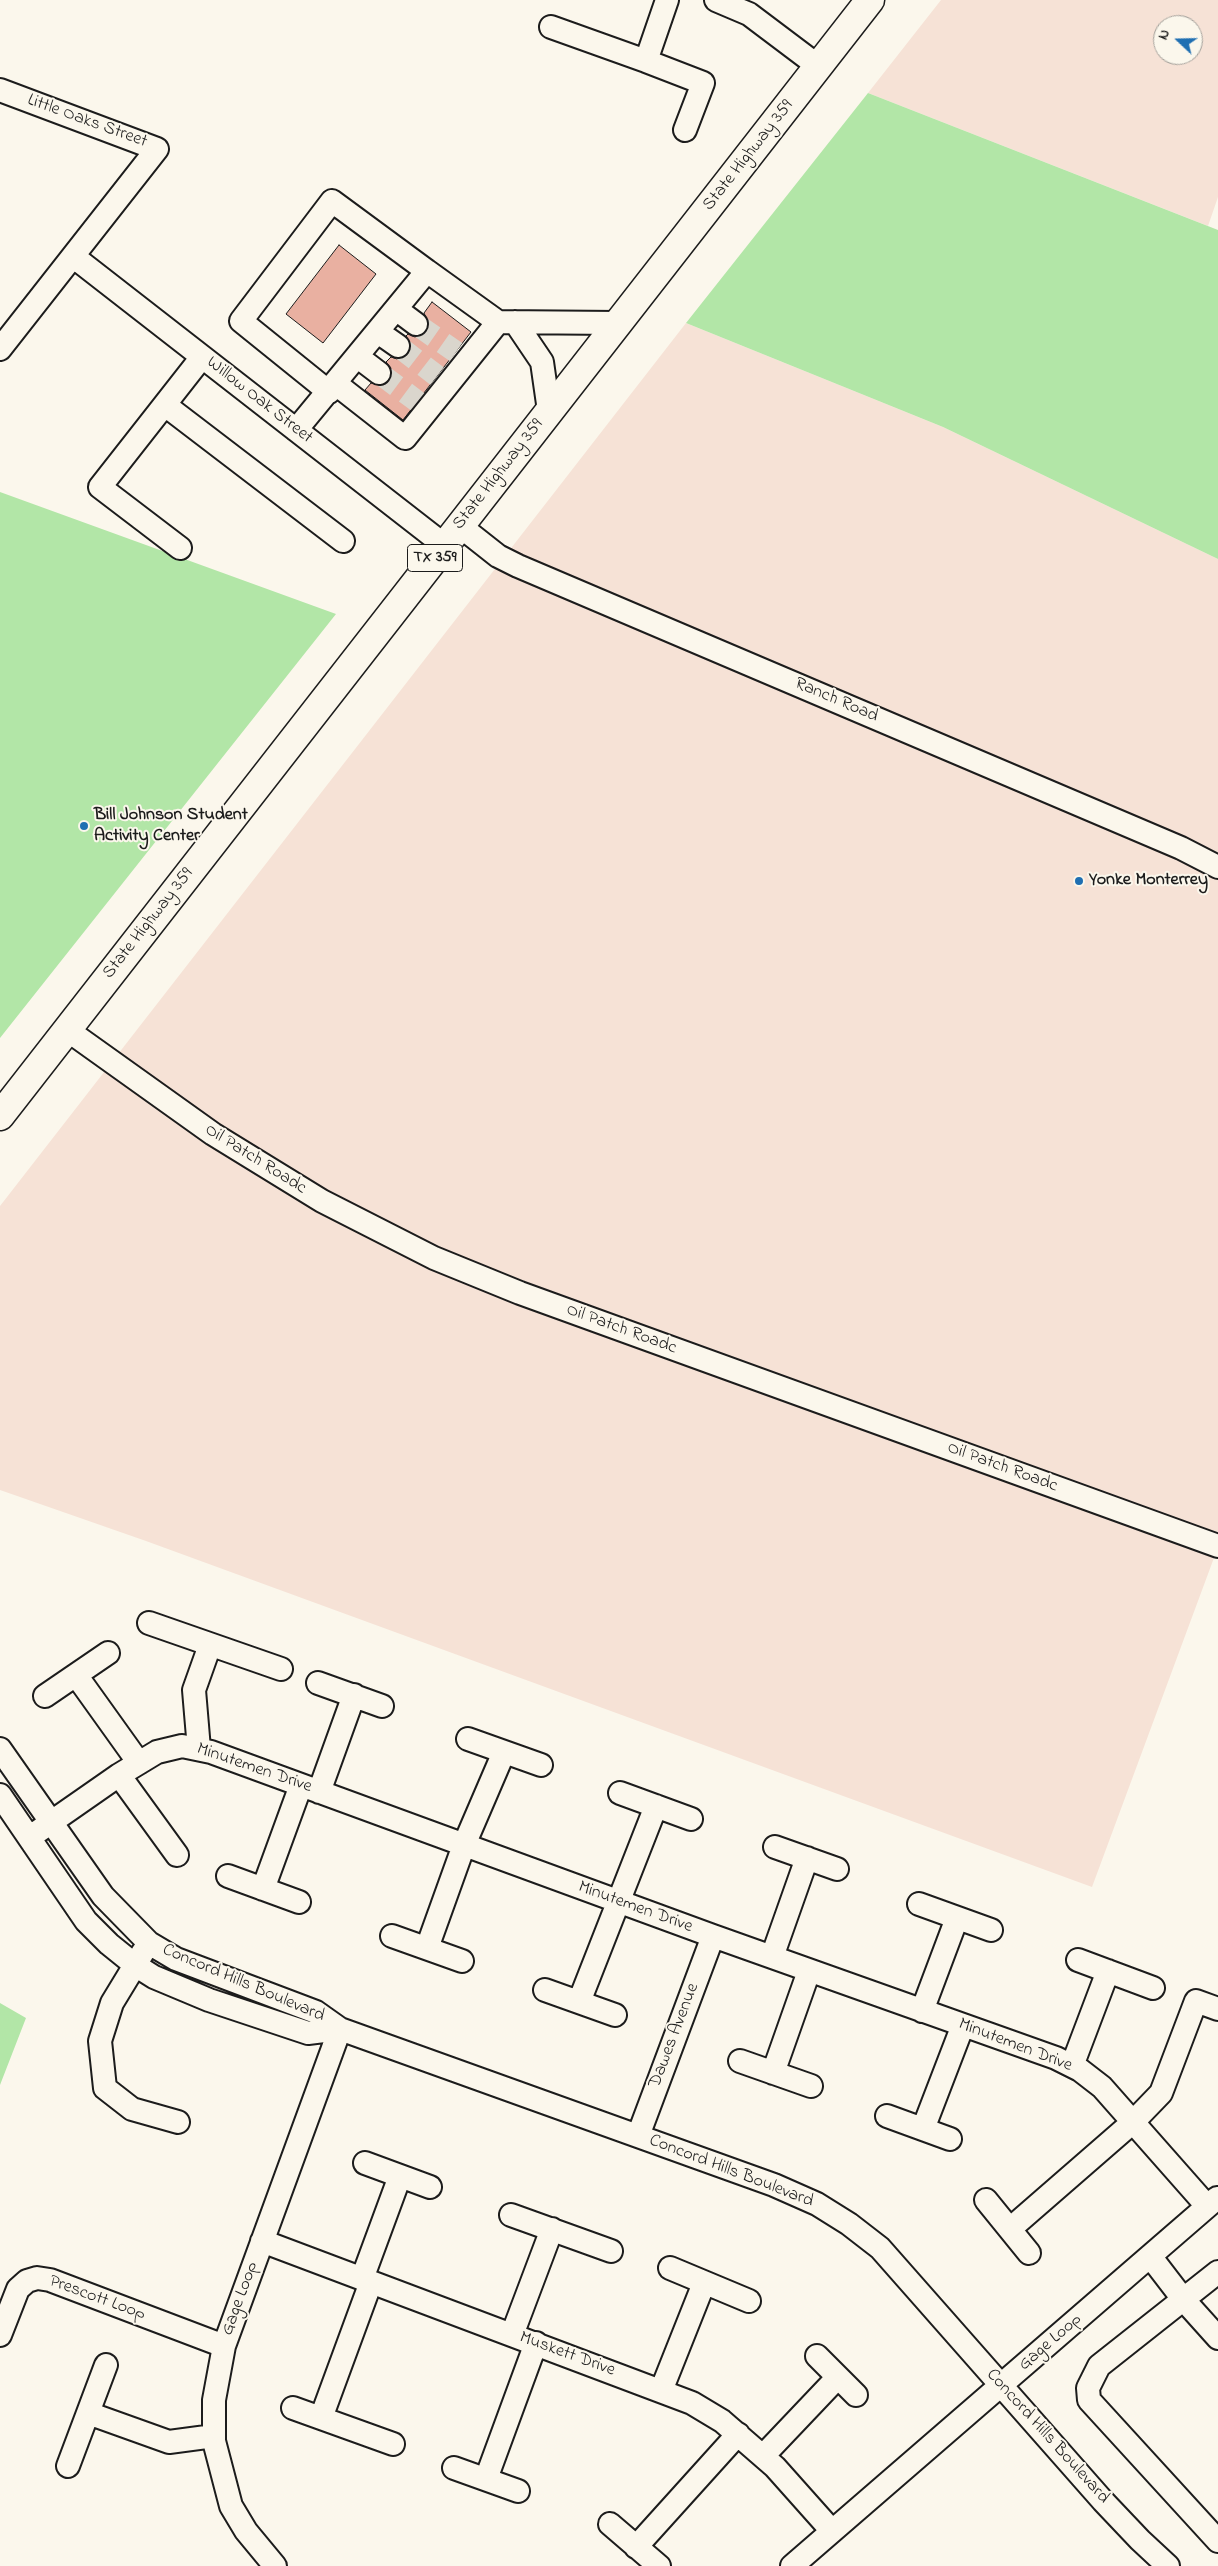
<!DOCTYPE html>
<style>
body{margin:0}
#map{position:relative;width:1218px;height:2566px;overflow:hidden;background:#fbf7ec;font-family:"Indie Flower",sans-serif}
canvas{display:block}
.north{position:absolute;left:1153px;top:15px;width:50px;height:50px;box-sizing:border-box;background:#fbf7ec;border:1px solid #a29f99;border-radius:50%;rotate:291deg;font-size:14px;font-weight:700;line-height:20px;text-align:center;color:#1c1c1c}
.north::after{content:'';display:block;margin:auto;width:18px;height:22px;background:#1f6fb2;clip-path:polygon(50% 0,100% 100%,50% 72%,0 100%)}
</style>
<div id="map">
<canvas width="1218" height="2566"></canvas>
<div class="north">N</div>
</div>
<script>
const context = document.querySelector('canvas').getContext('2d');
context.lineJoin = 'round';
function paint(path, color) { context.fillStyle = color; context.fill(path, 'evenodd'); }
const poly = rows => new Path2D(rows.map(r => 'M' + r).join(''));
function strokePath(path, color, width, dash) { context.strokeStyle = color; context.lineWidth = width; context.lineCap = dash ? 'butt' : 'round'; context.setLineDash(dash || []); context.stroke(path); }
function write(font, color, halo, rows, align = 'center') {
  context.font = font + ' "Indie Flower",sans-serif'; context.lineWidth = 4; context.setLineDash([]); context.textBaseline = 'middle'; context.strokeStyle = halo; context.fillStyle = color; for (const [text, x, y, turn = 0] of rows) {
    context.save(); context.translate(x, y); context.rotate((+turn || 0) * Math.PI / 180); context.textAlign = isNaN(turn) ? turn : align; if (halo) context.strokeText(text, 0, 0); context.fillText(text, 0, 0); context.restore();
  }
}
paint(poly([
 [941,0,1218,0,1218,197,1208,226,868,93],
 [1163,25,1193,25,1193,55,1163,55],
 [686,323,943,427,1218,559,1218,1547,1092,1887,146,1541,0,1490,0,1206]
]), '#f6e2d6');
paint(poly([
 [868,93,1218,230,1218,559,943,427,686,323],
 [0,492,336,614,0,1038],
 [0,2003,26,2018,0,2085]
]), '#b2e6a7');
const building = poly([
 [339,245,376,274,323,343,286,314,339,245],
 [432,302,471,332,403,420,365,390,371,383,384,385,390,381,391,368,386,362,391,357,397,359,408,354,411,347,406,336,408,334,415,337,426,332,429,325,424,313,432,302]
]);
paint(building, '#e9b0a1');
strokePath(building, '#1c1c1c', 1);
strokePath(poly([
 [416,324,456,352],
 [398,346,437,376],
 [379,373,418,402]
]), '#dad6cd', 22, [22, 11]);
const minor = poly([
 [667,0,646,61,703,83,685,130],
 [716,0,749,14,818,66],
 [551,27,646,61],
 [0,90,157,149,0,349],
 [74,257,444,545],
 [396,309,416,324],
 [498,322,618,323],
 [515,322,542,362,549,411],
 [378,332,398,346],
 [358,357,379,373],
 [329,392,241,321,332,201,427,271],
 [165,405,343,541],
 [296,430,427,271,498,322,405,438,336,384],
 [460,526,498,556,518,566,1181,848,1218,867],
 [180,548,100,487,202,357],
 [66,1029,213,1134,322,1201,434,1258,520,1293,1218,1546],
 [149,1623,281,1669],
 [76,1675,139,1763],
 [318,1683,382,1706],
 [45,1696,108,1653],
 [468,1739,541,1765],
 [0,1749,103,1896,149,1943,176,1959,316,2012,340,2029,774,2185,817,2204,849,2224,880,2248,1103,2501,1140,2540,1168,2566],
 [199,1749,194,1690,210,1645],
 [119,1775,177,1855],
 [319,1792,354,1695],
 [620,1793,691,1819],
 [0,1795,86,1921,109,1944,135,1965,154,1977,209,2000,308,2033,340,2029],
 [30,1837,119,1775,157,1752,182,1746,211,1752,713,1936,1056,2058,1080,2070,1102,2087,1207,2206],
 [775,1847,837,1869],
 [228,1876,299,1902],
 [263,1889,301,1785],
 [919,1904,991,1930],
 [392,1936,462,1961],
 [427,1948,464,1845,504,1752],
 [143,1952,112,2003,100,2041,105,2088,132,2109,178,2122],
 [772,1957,807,1858],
 [1078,1960,1153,1988],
 [545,1990,615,2015],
 [579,2002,656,1806],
 [922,2011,957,1918],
 [740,2061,811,2086],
 [1072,2066,1108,1971],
 [773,2073,809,1971],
 [887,2116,950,2139],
 [923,2129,963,2025],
 [638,2136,713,1936],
 [365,2163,430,2187],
 [986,2200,1029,2253],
 [511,2215,611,2251],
 [1010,2229,1133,2122,1161,2093,1196,2001,1218,2009],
 [262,2241,692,2403,722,2421,775,2467,832,2531],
 [1150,2256,1183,2299,1218,2338],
 [670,2268,749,2301],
 [1218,2272,1099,2366,1088,2388,1089,2400,1218,2541],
 [362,2279,400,2176],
 [0,2335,18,2289,27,2281,37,2278,50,2280,224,2346],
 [512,2335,552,2229],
 [817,2356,856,2395],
 [661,2391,704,2283],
 [293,2408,393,2444],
 [88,2413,169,2442,214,2436],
 [321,2418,371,2282],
 [763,2456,838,2377],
 [68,2466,106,2365],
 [454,2468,518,2491],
 [486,2479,536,2343],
 [610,2524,659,2566],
 [636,2547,738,2434],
 [275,2566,246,2531,231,2506,214,2441,214,2400,224,2346,340,2029],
 [792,2566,1217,2198]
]);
const major = poly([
 [0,1116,870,0]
]);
strokePath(minor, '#1c1c1c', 26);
strokePath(major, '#1c1c1c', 31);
strokePath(minor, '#fbf7ec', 22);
strokePath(major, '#fbf7ec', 28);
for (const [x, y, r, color] of [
 [84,826,5,"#1f6fb2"],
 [1079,881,5,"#1f6fb2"]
]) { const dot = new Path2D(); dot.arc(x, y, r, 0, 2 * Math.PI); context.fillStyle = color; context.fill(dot); strokePath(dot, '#fbf7ec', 2); }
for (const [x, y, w] of [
 [435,558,55]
]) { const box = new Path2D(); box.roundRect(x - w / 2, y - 13.5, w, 27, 4); context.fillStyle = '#fbf7ec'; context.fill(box); strokePath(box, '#1c1c1c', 1); }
write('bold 16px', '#1c1c1c', null, [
 ["TX 359",435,558]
]);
write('18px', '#1c1c1c', '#fbf7ec', [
 ["Little Oaks Street",87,122,20],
 ["State Highway 359",749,156,-52],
 ["Willow Oak Street",259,401,38],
 ["State Highway 359",499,475,-52],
 ["Ranch Road",836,701,23],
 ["State Highway 359",149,924,-52],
 ["Oil Patch Roadc",255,1160,32],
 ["Oil Patch Roadc",621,1330,20],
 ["Oil Patch Roadc",1002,1468,20],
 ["Minutemen Drive",254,1769,19],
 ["Minutemen Drive",635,1908,20],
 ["Concord Hills Boulevard",243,1984,23],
 ["Dawes Avenue",675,2036,-69],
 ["Minutemen Drive",1015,2046,21],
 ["Concord Hills Boulevard",731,2172,21],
 ["Prescott Loop",97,2299,20],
 ["Gage Loop",241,2299,-70],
 ["Gage Loop",1051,2343,-41],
 ["Muskett Drive",567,2355,20],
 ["Concord Hills Boulevard",1047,2437,48]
]);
write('bold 18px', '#1c1c1c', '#fbf7ec', [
 ["Bill Johnson Student",94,816],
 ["Activity Center",94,837],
 ["Yonke Monterrey",1089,881]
], 'left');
</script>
